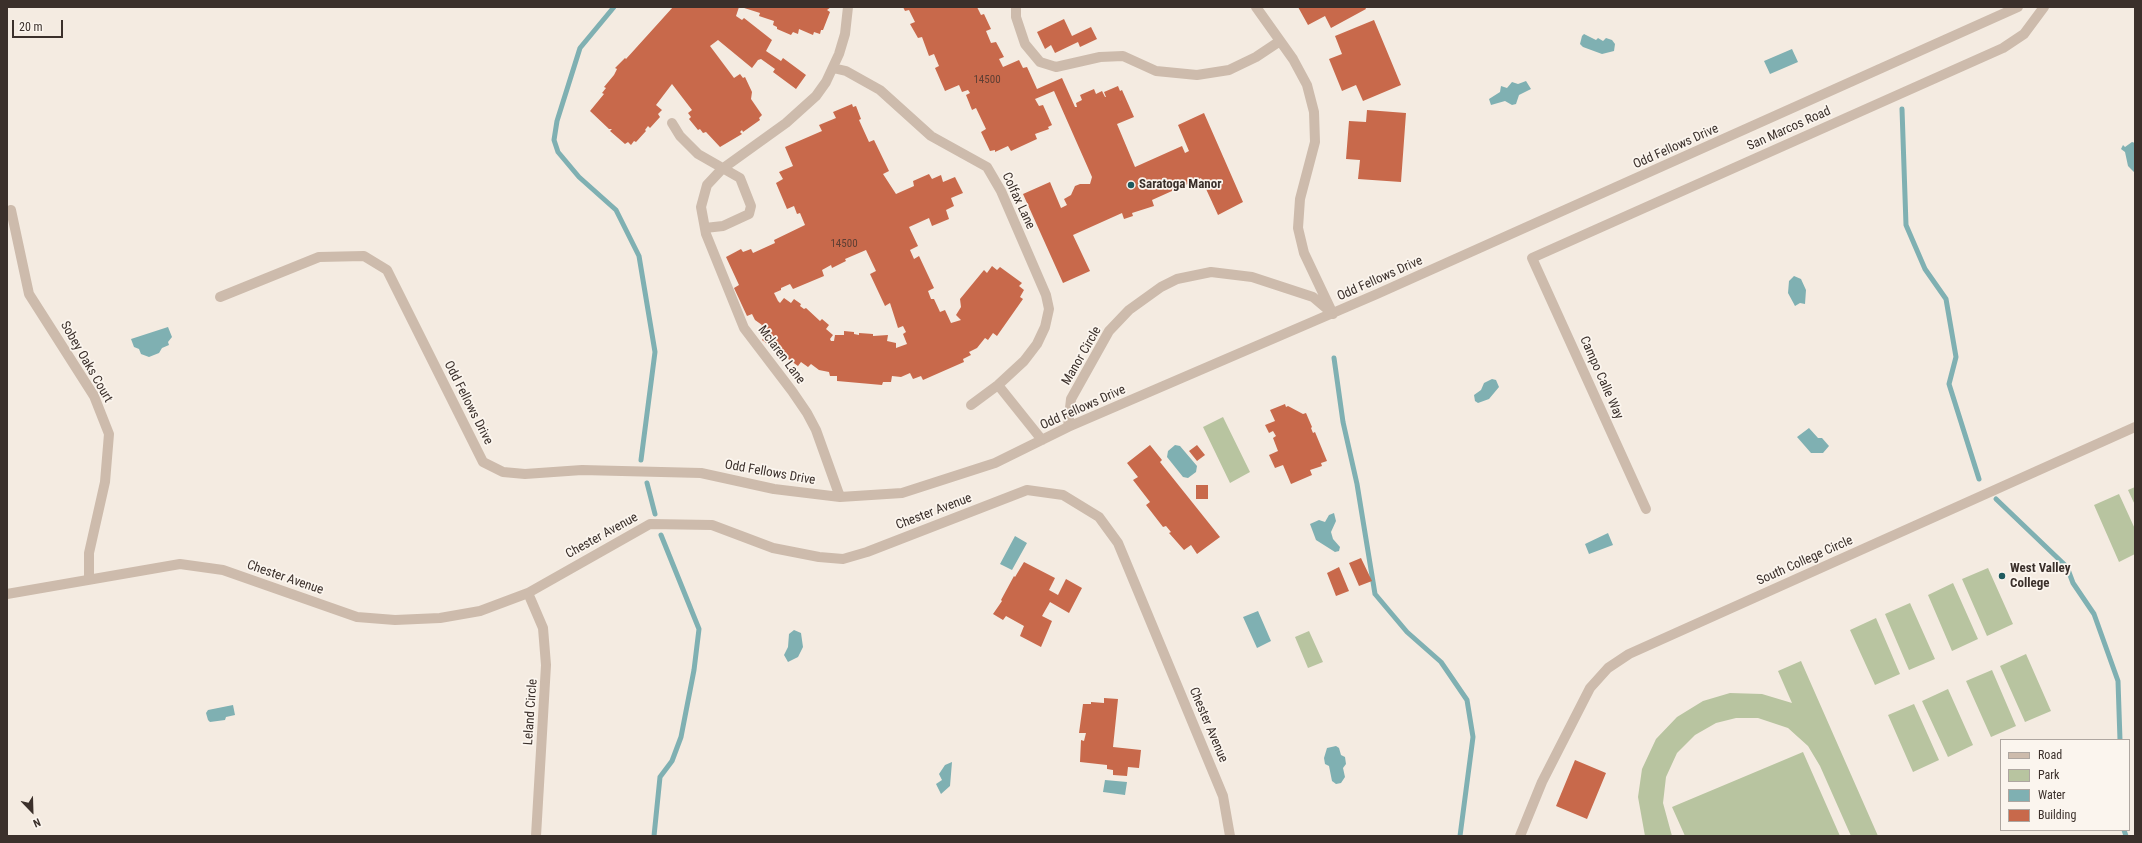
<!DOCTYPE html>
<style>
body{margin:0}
#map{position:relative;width:2142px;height:843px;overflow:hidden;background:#f4ebe1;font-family:"Roboto Condensed",sans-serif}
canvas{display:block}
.frame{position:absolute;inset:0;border:8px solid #3b302b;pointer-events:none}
.legend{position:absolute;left:2000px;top:739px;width:130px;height:92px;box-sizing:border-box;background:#fbf5ee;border:1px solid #aea6a0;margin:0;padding:5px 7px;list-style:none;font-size:12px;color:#3b302b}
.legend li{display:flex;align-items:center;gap:8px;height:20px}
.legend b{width:20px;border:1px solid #aea6a0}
.north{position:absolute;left:12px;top:791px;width:40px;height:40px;-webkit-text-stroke:3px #fbf5ee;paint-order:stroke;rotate:157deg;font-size:11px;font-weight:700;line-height:16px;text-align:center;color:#3b302b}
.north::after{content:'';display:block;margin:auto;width:14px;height:18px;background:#3b302b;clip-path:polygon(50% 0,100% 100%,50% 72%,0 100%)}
.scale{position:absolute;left:12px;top:20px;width:51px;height:18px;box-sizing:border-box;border:2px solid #3b302b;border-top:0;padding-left:5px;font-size:12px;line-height:14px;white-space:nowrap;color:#3b302b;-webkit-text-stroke:3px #fbf5ee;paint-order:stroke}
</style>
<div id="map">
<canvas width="2142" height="843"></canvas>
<div class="frame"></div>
<ul class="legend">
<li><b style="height:5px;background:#cdbbac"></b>Road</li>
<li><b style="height:11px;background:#b8c4a0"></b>Park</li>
<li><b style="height:11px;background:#7fb0b2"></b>Water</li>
<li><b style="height:11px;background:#c8694b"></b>Building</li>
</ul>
<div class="north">N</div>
<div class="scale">20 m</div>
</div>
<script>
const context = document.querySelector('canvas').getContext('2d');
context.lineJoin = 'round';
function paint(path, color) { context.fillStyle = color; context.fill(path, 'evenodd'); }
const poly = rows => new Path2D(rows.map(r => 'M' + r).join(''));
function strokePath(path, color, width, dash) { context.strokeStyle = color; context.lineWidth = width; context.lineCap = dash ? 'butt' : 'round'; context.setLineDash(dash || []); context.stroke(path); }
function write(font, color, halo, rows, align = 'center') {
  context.font = font + ' "Roboto Condensed",sans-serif'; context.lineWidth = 3.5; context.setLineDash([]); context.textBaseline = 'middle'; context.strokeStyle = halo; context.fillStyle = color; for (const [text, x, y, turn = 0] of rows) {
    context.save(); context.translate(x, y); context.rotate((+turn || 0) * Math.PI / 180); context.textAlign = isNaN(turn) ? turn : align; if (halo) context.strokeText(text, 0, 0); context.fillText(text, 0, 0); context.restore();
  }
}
paint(poly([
 [1223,417,1250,472,1230,483,1203,427],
 [2135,487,2135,505,2128,490],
 [2119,494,2135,529,2135,554,2119,562,2094,505],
 [1988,568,2013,624,1987,636,1962,579],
 [1953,583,1978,639,1952,651,1928,595],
 [1910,603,1935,659,1909,670,1885,614],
 [1876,618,1900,674,1875,685,1850,630],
 [1309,631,1323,662,1308,668,1295,637],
 [2026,654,2051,711,2025,722,2000,666],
 [1801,661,1878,836,1851,836,1820,766,1808,746,1788,728,1758,718,1736,718,1716,723,1695,735,1677,753,1666,777,1663,803,1672,836,1645,836,1638,797,1642,769,1656,739,1677,717,1703,701,1730,693,1762,694,1792,703,1778,671],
 [1992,670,2016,726,1991,737,1966,681],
 [1948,689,1973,745,1948,757,1922,701],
 [1914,704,1939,760,1913,772,1888,715],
 [1803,752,1840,836,1685,836,1672,807]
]), '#b8c4a0');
paint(poly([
 [1584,34,1596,40,1598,38,1603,41,1606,38,1612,40,1615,44,1614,51,1602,54,1583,47,1580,44,1582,36],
 [1792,49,1798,62,1770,74,1764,61],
 [1526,81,1531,89,1519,95,1516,104,1512,105,1505,101,1491,105,1489,99,1500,92,1501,86,1507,88,1512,82,1518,84],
 [2132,142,2135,143,2135,173,2128,166,2125,152,2121,149,2123,145,2125,147],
 [1794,276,1801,279,1806,290,1805,304,1800,303,1795,306,1788,293,1789,281],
 [168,327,172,337,168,342,169,345,162,348,159,353,149,357,141,354,139,349,134,347,131,339],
 [1492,379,1496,380,1499,387,1489,399,1478,403,1475,401,1474,395,1481,390,1484,383],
 [1809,428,1818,438,1822,438,1829,446,1823,453,1811,453,1797,437],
 [1175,445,1180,446,1197,466,1196,472,1188,478,1183,477,1167,457,1168,451],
 [1334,513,1336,521,1331,532,1333,539,1340,547,1339,551,1335,552,1316,540,1310,524,1319,520,1325,522,1329,515],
 [1608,533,1613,545,1589,554,1585,544],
 [1015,536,1027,543,1012,570,1000,564],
 [1258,611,1271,641,1257,648,1243,617],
 [794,630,801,633,803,647,798,657,788,662,784,655,788,647,789,634],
 [233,705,235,715,226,717,225,720,210,722,208,720,206,713,208,710],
 [1336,746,1339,748,1341,755,1345,757,1346,764,1343,768,1345,777,1341,783,1336,784,1332,781,1329,766,1325,764,1324,758,1327,748],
 [952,762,950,786,941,794,936,784,942,780,939,774,945,765],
 [1105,780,1127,782,1125,795,1103,792]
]), '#7fb0b2');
strokePath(poly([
 [614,7,580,48,557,121,554,140,558,152,579,177,616,210,639,256,655,352,641,460],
 [1902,109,1906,225,1925,269,1946,299,1956,357,1949,384,1979,479],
 [1334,358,1343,422,1357,484,1375,594,1407,632,1441,662,1467,700,1473,737,1460,836],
 [647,483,655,514],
 [1996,499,2067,567,2073,583,2094,614,2118,681,2120,740],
 [2124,830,2126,836],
 [654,836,660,777,672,761,681,737,694,670,699,629,661,535]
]), '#7fb0b2', 5);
paint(poly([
 [673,7,739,7,736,16,742,20,744,18,772,40,766,51,781,61,783,58,806,75,796,89,773,72,775,69,761,59,758,60,752,68,718,40,710,46,734,78,740,74,743,78,745,77,752,92,751,99,762,115,759,118,760,120,743,132,742,130,740,132,742,134,720,147,706,132,703,133,700,129,698,130,689,119,691,117,688,113,692,110,672,84,656,105,662,110,658,114,660,117,650,128,648,126,645,130,646,131,636,142,634,141,631,145,628,142,625,144,610,131,612,129,609,129,590,111,604,94,602,93,606,88,604,87,614,75,617,69,615,68,625,58,626,59],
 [741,7,831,7,827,10,830,12,823,30,821,30,820,34,814,32,813,35,799,29,798,34,793,32,791,35,777,29,777,27,773,25,774,21,759,16,760,13],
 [903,7,977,7,981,15,984,14,991,29,986,31,991,43,996,42,1004,57,999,59,1003,67,1019,60,1023,68,1027,67,1037,89,1062,78,1075,107,1077,107,1076,103,1082,100,1080,95,1094,89,1096,94,1102,91,1105,97,1106,97,1104,92,1118,86,1120,91,1122,90,1134,117,1117,124,1135,167,1182,146,1185,153,1189,151,1178,125,1204,113,1243,202,1218,215,1201,178,1152,200,1154,206,1132,213,1133,216,1124,219,1122,213,1073,235,1090,271,1063,283,1023,194,1050,182,1061,208,1067,205,1064,199,1071,195,1075,186,1080,184,1090,184,1092,177,1054,91,1035,99,1039,106,1043,105,1052,125,1048,127,1049,129,1035,134,1037,139,1011,151,1008,146,995,152,995,150,990,151,981,132,986,129,976,108,972,110,966,95,970,93,968,90,962,92,959,85,945,91,935,68,939,66,934,54,929,56,922,37,918,38,910,24,915,22,909,10,905,11],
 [1298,7,1365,7,1366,9,1331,28,1325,16,1308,25],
 [1064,19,1072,36,1091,27,1097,39,1080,47,1078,42,1055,53,1051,45,1045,49,1037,32],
 [1374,20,1401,85,1363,101,1356,85,1342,91,1329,59,1342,54,1335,36],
 [852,104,853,107,856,106,861,119,859,120,869,142,874,140,889,171,883,174,896,194,914,186,913,181,929,174,932,179,941,175,943,182,955,177,963,193,951,198,954,206,946,210,949,219,932,226,929,218,909,227,918,246,910,250,914,259,919,256,934,288,928,291,931,299,934,299,940,312,945,310,951,323,961,320,956,315,961,307,960,299,984,270,987,273,992,266,997,270,1000,267,1022,283,1019,286,1024,290,1020,297,1023,299,997,336,993,333,988,340,985,338,977,348,969,352,971,355,963,359,964,362,923,380,921,376,913,379,910,373,901,377,892,376,891,382,883,382,882,385,837,381,837,376,830,376,829,372,819,370,811,364,808,367,801,362,798,366,762,340,765,336,758,331,762,325,755,320,752,314,747,316,734,288,739,285,726,257,741,249,743,252,751,249,753,253,775,243,774,240,805,225,800,213,797,214,794,206,787,209,776,183,783,179,779,172,793,166,785,147,822,131,819,125,836,118,833,112],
 [866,250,876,271,870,274,885,306,890,303,898,328,903,326,906,332,903,334,907,344,896,348,896,343,887,341,888,335,873,336,873,334,859,333,859,335,854,334,854,332,844,331,844,335,835,335,834,341,831,341,830,339,833,335,826,329,829,325,822,319,820,321,806,308,804,309,800,306,801,304,794,299,791,303,784,298,780,303,778,301,774,293,781,290,781,288,790,284,793,289,824,276,822,270,831,265,832,268,846,261,845,259],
 [1367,110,1406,113,1401,182,1358,179,1360,160,1346,159,1349,121,1366,122],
 [1285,404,1286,407,1288,406,1303,414,1306,413,1312,427,1311,428,1313,433,1315,432,1327,461,1321,463,1322,466,1310,470,1312,475,1291,484,1283,465,1275,468,1269,455,1278,451,1273,438,1276,436,1273,431,1269,433,1265,425,1275,421,1270,410],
 [1150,445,1162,460,1160,462,1220,537,1197,554,1191,545,1184,550,1169,533,1171,532,1166,526,1163,527,1146,505,1150,502,1133,480,1138,477,1127,463],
 [1197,445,1205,455,1197,461,1189,451],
 [1196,485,1208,485,1208,499,1196,499],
 [1361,558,1372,581,1359,586,1349,563],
 [1024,562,1055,578,1049,590,1058,595,1066,579,1082,588,1069,613,1050,602,1042,616,1052,621,1041,647,1020,636,1024,626,1006,616,1003,620,993,614,1002,601,1001,600,1014,576,1015,577],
 [1339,567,1349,591,1336,596,1327,573],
 [1104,698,1118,699,1113,747,1141,750,1139,768,1128,767,1127,776,1113,775,1113,770,1107,769,1107,765,1080,762,1081,740,1084,741,1086,733,1079,733,1083,704,1091,704,1091,702,1104,703],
 [1575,760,1606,773,1587,819,1556,806]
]), '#c8694b');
strokePath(poly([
 [1016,7,1016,17,1025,44,1040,62,1056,67,1100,57,1123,56,1156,71,1197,75,1229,70,1256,57,1280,41],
 [1256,7,1293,59,1307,85,1314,112,1315,142,1300,199,1298,228,1304,253,1331,310],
 [833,68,846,71,880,90,931,136,987,167,1001,191,1046,295,1049,309,1045,327,1037,344,1024,361,998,385,971,405],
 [672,123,680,136,698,154,740,178,751,206,749,214,723,226,705,228],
 [11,210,29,294,94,396,109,434,105,482,89,553,89,579],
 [220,297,319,257,364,256,387,270,483,462,503,472,525,474,582,470,701,473,774,489,840,497,902,493,995,463,1068,427,1377,294,2018,7],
 [998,385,1042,440],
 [1068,427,1071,399,1109,331,1129,310,1161,287,1177,279,1211,272,1252,277,1313,297,1333,314],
 [840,497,816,430,807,413,792,391,744,328,706,234,701,207,707,185,722,169,786,123,816,96,826,82,839,54,845,34,848,7],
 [1646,509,1532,258,2003,48,2024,34,2044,7],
 [528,593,543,628,546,665,536,836],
 [7,594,180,564,223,570,357,617,395,620,440,618,480,611,528,593,650,524,712,525,773,548,819,557,843,559,867,552,1027,490,1063,495,1099,517,1118,543,1223,796,1230,836],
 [1520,836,1542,782,1590,688,1608,668,1629,654,2135,427]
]), '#cdbbac', 10);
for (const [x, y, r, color] of [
 [1131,185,4,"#1f5a5e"],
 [2002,576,4,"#1f5a5e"]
]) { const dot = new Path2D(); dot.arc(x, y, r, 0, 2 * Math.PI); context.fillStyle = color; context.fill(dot); strokePath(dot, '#fbf5ee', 1.5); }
write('11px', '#5e3e33', null, [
 ["14500",987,80],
 ["14500",844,244]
]);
write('13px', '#3b302b', '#fbf5ee', [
 ["San Marcos Road",1789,129,-24],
 ["Odd Fellows Drive",1676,147,-24],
 ["Colfax Lane",1018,201,65],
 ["Odd Fellows Drive",1380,279,-24],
 ["Mclaren Lane",781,355,53],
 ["Manor Circle",1082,356,-60],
 ["Sobey Oaks Court",86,362,60],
 ["Campo Calle Way",1601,378,66],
 ["Odd Fellows Drive",468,403,63],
 ["Odd Fellows Drive",1083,408,-24],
 ["Odd Fellows Drive",770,473,10],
 ["Chester Avenue",934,512,-21],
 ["Chester Avenue",602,536,-29],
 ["South College Circle",1805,561,-24],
 ["Chester Avenue",285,578,19],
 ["Leland Circle",531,712,-86],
 ["Chester Avenue",1208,725,67]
]);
write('bold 13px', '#3b302b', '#fbf5ee', [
 ["Saratoga Manor",1139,185],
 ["West Valley",2010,569],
 ["College",2010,584]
], 'left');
</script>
